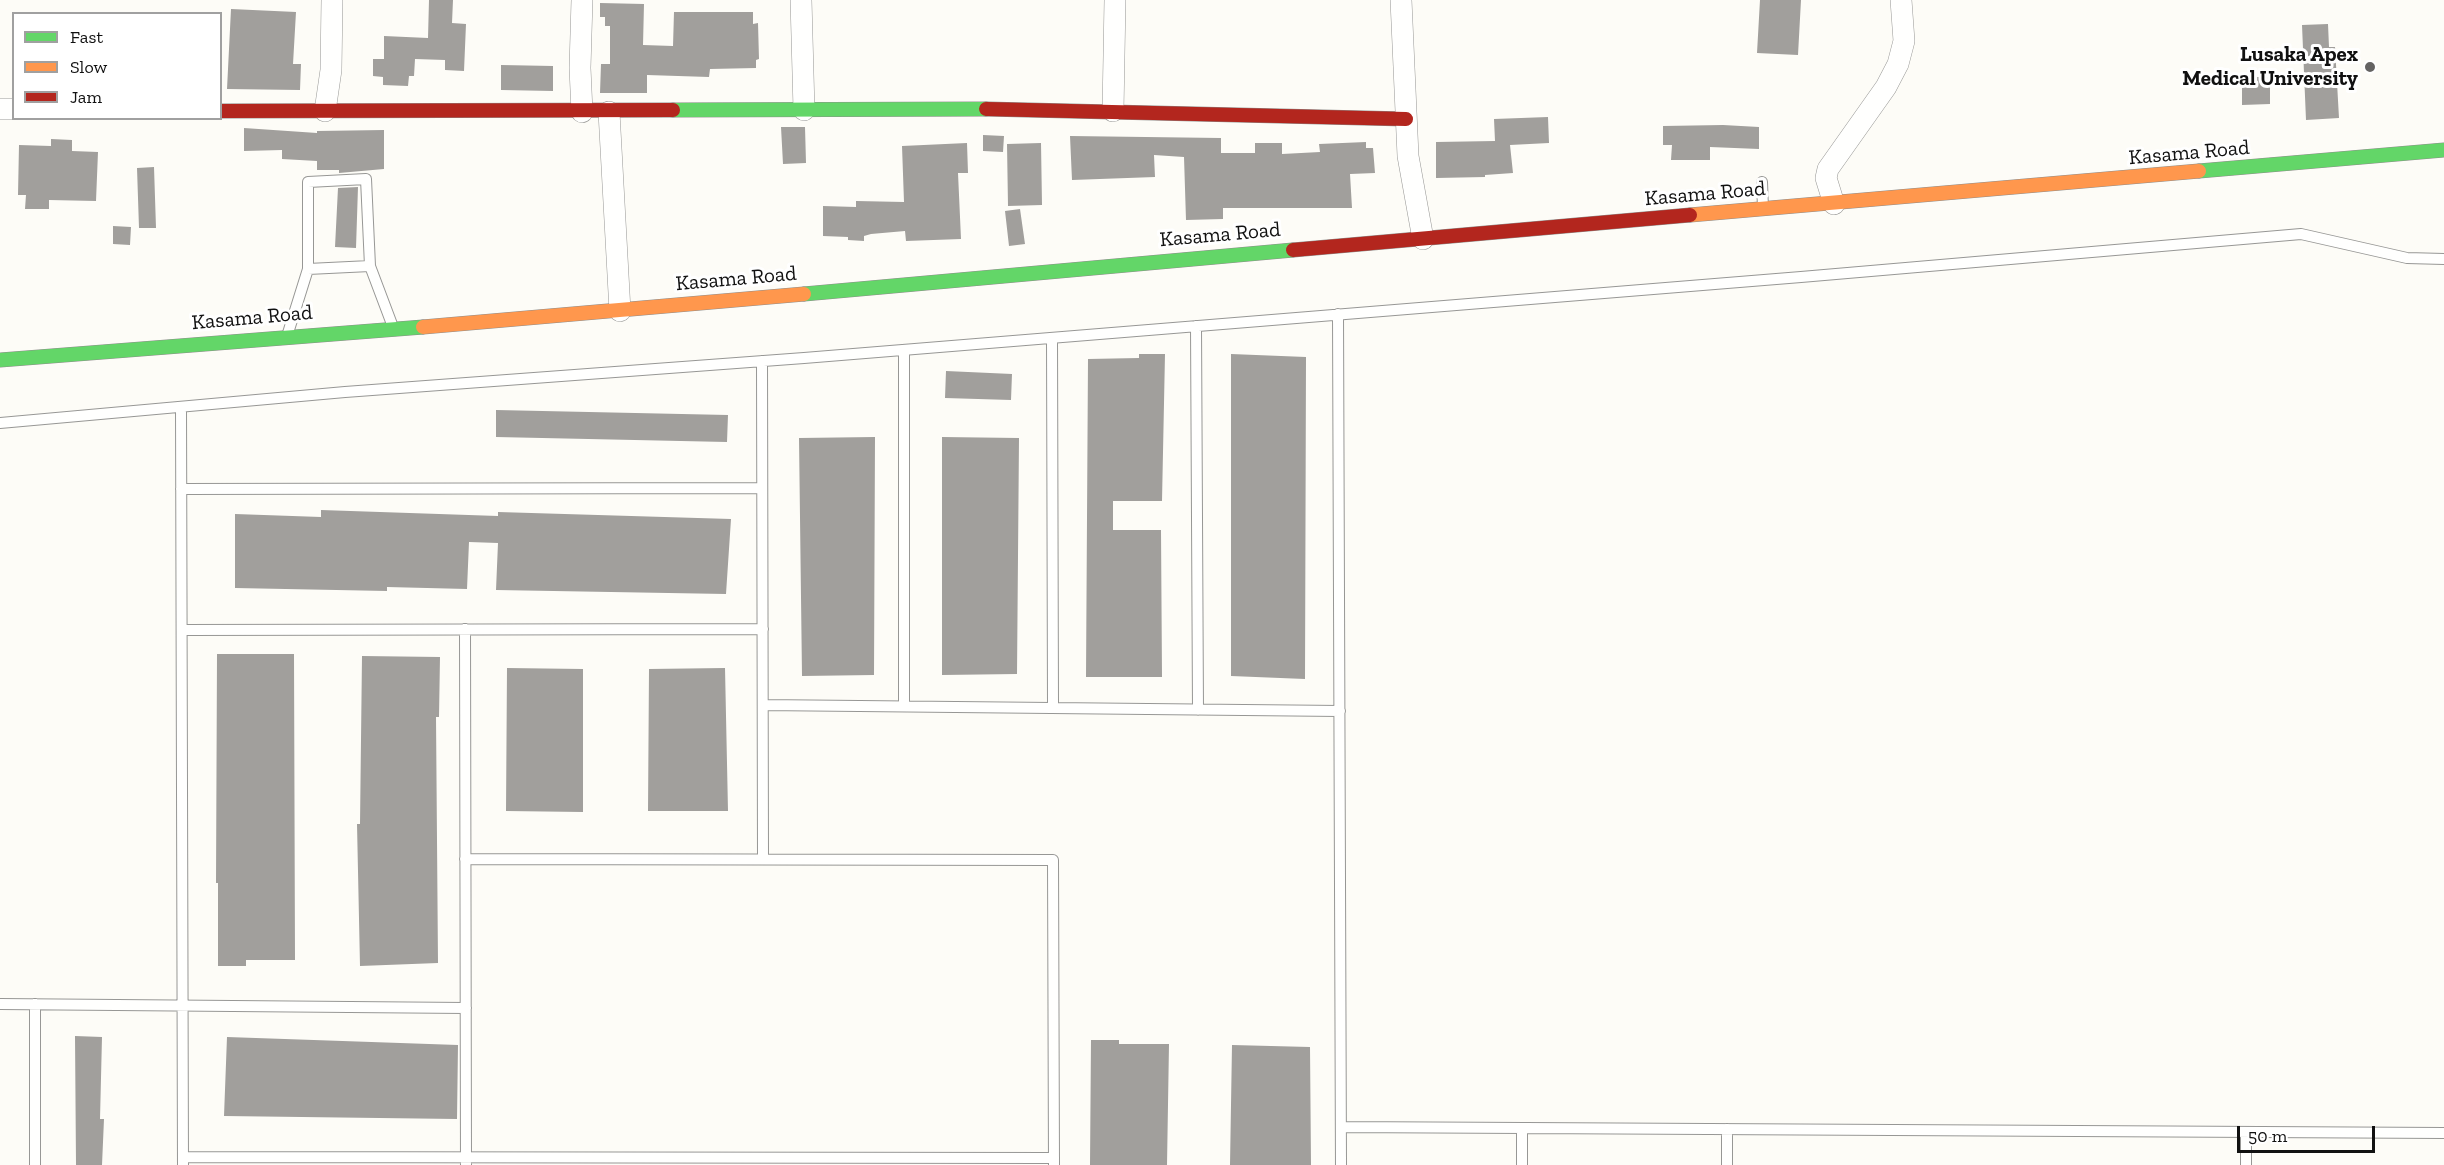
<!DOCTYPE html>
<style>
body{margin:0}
#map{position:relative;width:2444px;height:1165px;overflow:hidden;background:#fdfcf7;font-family:"Zilla Slab",serif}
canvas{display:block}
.legend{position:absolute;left:12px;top:12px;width:210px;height:108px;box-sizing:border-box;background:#fff;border:2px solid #a0a0a0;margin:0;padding:8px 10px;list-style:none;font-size:18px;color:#111}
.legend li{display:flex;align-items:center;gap:12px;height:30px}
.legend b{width:30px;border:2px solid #a0a0a0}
.scale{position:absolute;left:2237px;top:1126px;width:138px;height:27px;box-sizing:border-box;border:3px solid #111;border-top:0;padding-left:8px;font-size:18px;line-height:21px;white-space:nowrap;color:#111;-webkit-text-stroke:4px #fff;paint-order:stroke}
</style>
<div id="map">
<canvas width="2444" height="1165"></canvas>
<ul class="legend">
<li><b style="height:8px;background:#63d668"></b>Fast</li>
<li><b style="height:8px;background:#ff974d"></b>Slow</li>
<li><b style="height:8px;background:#b3261e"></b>Jam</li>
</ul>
<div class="scale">50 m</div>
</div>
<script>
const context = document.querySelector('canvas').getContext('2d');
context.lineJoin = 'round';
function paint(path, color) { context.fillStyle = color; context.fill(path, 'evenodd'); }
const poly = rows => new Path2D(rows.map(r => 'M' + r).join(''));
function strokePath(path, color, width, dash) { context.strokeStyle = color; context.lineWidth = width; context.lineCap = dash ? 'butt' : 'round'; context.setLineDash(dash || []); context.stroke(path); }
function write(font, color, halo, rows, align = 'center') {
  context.font = font + ' "Zilla Slab",serif'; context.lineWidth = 6; context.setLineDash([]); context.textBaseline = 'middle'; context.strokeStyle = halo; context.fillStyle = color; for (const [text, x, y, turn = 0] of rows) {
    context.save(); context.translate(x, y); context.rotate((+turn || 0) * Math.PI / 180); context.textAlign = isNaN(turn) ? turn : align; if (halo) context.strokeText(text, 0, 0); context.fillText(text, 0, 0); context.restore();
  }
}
paint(poly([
 [429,0,453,0,452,23,466,24,464,71,445,70,445,60,415,59,414,76,409,76,408,86,383,85,383,77,373,76,373,59,384,59,384,36,428,38],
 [1760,0,1801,0,1798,55,1757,53],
 [600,3,644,4,643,45,673,46,674,12,753,12,753,24,758,23,759,59,756,60,756,68,710,69,709,77,647,75,647,93,600,93,601,64,610,64,610,26,605,26,605,17,600,17],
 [231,9,296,12,293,64,301,64,300,90,227,89],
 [2328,24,2329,47,2335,47,2339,118,2306,120,2302,25],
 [501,65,553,66,553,91,501,90],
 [2242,77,2270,77,2270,104,2242,105],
 [1548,117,1549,143,1510,145,1513,173,1485,175,1485,177,1436,178,1436,142,1495,141,1494,119],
 [1723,125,1759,127,1759,149,1710,147,1710,160,1671,160,1672,145,1663,145,1663,126],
 [781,127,805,127,806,163,783,164],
 [244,128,317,133,317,131,384,130,384,169,339,173,339,170,317,170,317,161,282,159,282,150,244,151],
 [983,135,1004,136,1003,152,983,151],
 [1070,136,1221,138,1221,153,1255,153,1255,143,1282,143,1282,154,1320,152,1319,144,1366,142,1366,148,1373,148,1375,173,1350,174,1352,208,1223,208,1223,219,1186,220,1184,157,1154,155,1155,177,1072,180],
 [51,139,72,140,72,151,98,152,96,201,49,200,49,209,25,209,26,195,18,195,19,145,51,146],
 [967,143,968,173,958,173,961,239,906,241,905,231,871,234,864,236,864,241,848,240,848,237,823,236,823,206,856,207,856,201,904,202,902,146],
 [1041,143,1042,205,1008,206,1007,144],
 [154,167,156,228,139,228,137,168],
 [358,187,356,248,335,247,338,188],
 [1020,209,1025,244,1009,246,1005,211],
 [113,226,131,227,130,245,113,244],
 [1139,354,1165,354,1162,501,1113,501,1113,530,1161,530,1162,677,1086,677,1088,359,1139,358],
 [1231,354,1306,357,1305,679,1231,676],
 [946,371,1012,374,1011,400,945,398],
 [496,410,728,415,727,442,496,437],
 [875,437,874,675,802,676,799,438],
 [942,437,1019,438,1017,674,942,675],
 [321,510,498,516,498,512,731,519,726,594,496,590,498,543,469,542,467,589,387,587,387,591,235,588,235,514,321,517],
 [217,654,294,654,295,960,246,960,246,966,218,966,218,883,216,883],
 [362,656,440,657,439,717,436,717,438,963,360,966,357,824,360,824],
 [507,668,583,669,583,812,506,811],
 [725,668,728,811,648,811,649,669],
 [75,1036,102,1037,100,1119,104,1119,102,1165,76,1165],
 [227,1037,458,1045,457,1119,224,1116],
 [1091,1040,1119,1040,1119,1044,1169,1044,1167,1165,1090,1165],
 [1232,1045,1310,1047,1311,1165,1230,1165]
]), '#a19f9c');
const lane = poly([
 [1762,182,1763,208],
 [308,269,370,266],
 [1338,314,1341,1165],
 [1196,326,1198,710],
 [288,333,308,269,308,182,366,179,370,266,393,327],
 [1052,338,1053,708],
 [904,350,904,706],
 [762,361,763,859],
 [181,407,183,1165],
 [0,423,345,392,804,358,1801,277,2301,234,2407,258,2444,259],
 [181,489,762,488],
 [465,629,466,1165],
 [182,630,763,629],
 [763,705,1340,711],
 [465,859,1053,860,1054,1165],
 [0,1004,466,1008],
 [35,1004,35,1165],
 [1341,1127,2444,1133],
 [1522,1128,1522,1165],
 [1727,1129,1727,1165],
 [2246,1132,2246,1165],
 [183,1157,1054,1158]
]);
const street = poly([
 [582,0,580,68,582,112],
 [801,0,804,110],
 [1401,0,1408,156,1423,239],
 [0,109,14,109],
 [325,111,331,70,332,0],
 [1113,111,1115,0],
 [609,112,620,311],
 [1834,204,1826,178,1828,169,1886,87,1898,64,1904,41,1901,0]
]);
const fast = poly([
 [673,110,986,109],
 [2199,171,2444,150],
 [804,294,1293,250],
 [0,360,423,327]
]);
const slow = poly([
 [1690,215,2199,171],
 [423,327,804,294]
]);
const jam = poly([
 [986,109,1406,119],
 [220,111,673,110],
 [1293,250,1690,215]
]);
strokePath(lane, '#979795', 12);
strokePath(street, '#979795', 22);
strokePath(fast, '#8e8d8b', 15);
strokePath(slow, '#8e8d8b', 15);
strokePath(jam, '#8e8d8b', 15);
strokePath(lane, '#fffffe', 10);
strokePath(street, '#fffffe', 21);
strokePath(fast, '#63d668', 14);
strokePath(slow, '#ff974d', 14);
strokePath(jam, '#b3261e', 14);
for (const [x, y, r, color] of [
 [2370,67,6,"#646362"]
]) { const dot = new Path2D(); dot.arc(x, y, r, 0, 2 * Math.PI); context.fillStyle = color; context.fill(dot); strokePath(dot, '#fff', 2); }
write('bold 21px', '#111', '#fff', [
 ["Lusaka Apex",2358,55],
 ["Medical University",2358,79]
], 'right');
write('21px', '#111', '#fff', [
 ["Kasama Road",2189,153,-5],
 ["Kasama Road",1705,194,-5],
 ["Kasama Road",1220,235,-5],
 ["Kasama Road",736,279,-5],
 ["Kasama Road",252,318,-5]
]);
</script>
